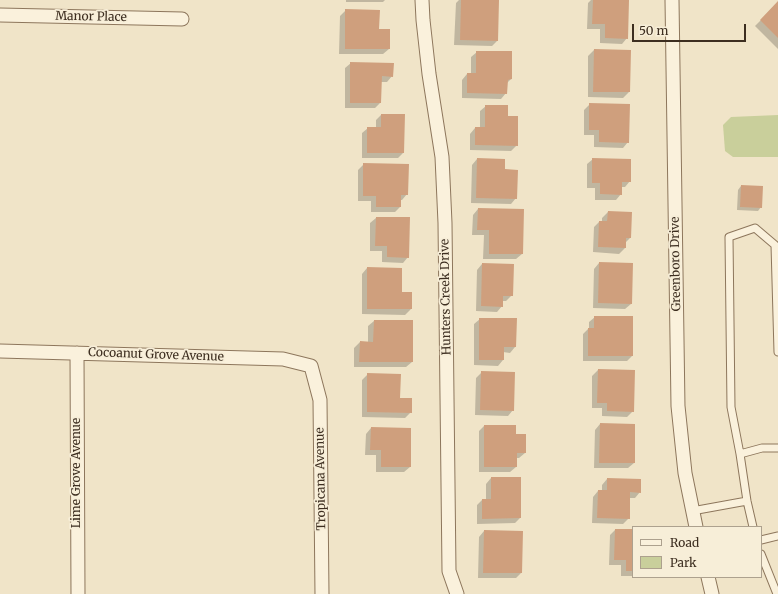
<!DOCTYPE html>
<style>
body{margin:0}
#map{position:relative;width:778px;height:594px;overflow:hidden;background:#f0e4c8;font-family:Merriweather,serif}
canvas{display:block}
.legend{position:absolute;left:632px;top:526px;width:130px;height:52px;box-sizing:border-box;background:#f7eed8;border:1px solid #ada18e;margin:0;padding:5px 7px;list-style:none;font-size:12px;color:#3d2e20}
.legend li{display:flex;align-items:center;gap:8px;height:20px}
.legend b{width:20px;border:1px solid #ada18e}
.scale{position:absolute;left:632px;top:24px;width:114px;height:18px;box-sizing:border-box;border:2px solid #3d2e20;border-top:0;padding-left:5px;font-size:12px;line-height:14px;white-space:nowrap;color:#3d2e20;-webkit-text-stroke:3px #f7eed8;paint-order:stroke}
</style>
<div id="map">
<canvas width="778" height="594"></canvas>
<ul class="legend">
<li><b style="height:5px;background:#faf1dc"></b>Road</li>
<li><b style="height:11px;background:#c9cf9b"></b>Park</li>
</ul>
<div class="scale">50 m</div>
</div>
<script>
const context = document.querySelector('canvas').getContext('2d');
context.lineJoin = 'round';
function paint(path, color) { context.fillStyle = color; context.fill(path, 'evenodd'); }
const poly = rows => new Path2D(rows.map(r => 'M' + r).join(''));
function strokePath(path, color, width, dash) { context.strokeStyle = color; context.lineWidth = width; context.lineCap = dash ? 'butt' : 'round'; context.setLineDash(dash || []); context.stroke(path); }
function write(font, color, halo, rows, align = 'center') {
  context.font = font + ' Merriweather,serif'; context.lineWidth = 3.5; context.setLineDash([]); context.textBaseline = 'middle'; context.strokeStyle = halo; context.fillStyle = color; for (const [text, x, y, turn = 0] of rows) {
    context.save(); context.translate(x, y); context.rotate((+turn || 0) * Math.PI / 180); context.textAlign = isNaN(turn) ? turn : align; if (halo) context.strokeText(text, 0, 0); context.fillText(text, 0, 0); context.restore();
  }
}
paint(poly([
 [778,115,778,157,733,157,725,151,723,125,731,117]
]), '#c9cf9b');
paint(poly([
 [346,0,385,0,383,2,346,2],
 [459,0,498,0,497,41,492,46,454,45,456,3],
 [591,0,628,0,627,38,622,44,600,43,600,29,587,29,588,3],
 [778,3,778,49,755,26],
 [346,10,378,30,389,49,383,54,339,54,340,16],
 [594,50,630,51,629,92,623,98,588,97,588,56],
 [477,52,511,79,507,83,506,93,501,99,462,98,462,80,467,74,471,74,471,57],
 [351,63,392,76,387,82,380,82,380,103,375,108,345,108,345,68],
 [590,104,628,142,623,148,594,147,594,135,584,135,584,110],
 [486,106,507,117,517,145,511,151,470,150,470,134,475,128,480,128,480,111],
 [381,115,403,153,398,158,362,158,362,133,368,128,376,128,376,120],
 [477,159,504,170,516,198,511,204,471,203,472,165],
 [593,159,630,181,625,187,621,187,621,194,616,200,595,200,595,188,587,188,587,164],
 [364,164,407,194,402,200,400,200,400,207,395,212,371,212,371,201,358,201,358,170],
 [741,186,761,207,758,211,737,210,738,190],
 [478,209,522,254,516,259,483,259,484,235,472,235,473,215],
 [608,212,630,238,625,243,625,248,619,254,593,252,594,227,599,222,602,222,602,218],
 [376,218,408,257,403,263,382,262,382,251,370,251,370,223],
 [599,263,631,304,625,309,593,308,594,269],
 [482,264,512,295,506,301,502,301,502,306,497,312,476,311,477,270],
 [367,268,401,293,411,293,411,309,405,315,362,314,362,274],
 [595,317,632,356,627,361,583,361,583,334,589,328,589,322],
 [480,319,516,319,515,347,510,353,503,352,503,360,498,366,474,365,474,324],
 [374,321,412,321,412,362,406,367,354,367,354,348,360,342,368,343,368,326],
 [598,370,634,371,633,411,627,417,602,416,602,408,592,408,592,376],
 [482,372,513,410,508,416,475,415,476,378],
 [368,374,399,399,411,412,405,418,362,417,362,380],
 [600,424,634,463,628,468,594,468,595,430],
 [484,426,525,453,519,458,516,458,516,467,510,472,479,472,479,431],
 [371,428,410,467,404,472,376,472,376,455,365,455,366,434],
 [491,478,520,518,515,523,477,524,477,505,482,500,486,500,486,484],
 [607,479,640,492,635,498,629,498,629,518,623,524,592,523,593,497,598,491,602,491,602,485],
 [615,530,633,530,633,576,621,576,621,565,609,565,610,535],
 [484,531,521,573,516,578,478,578,479,537]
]), '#0003');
paint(poly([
 [461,0,499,0,498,41,460,40],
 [593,0,629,0,628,39,605,38,605,24,592,24],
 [778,1,778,38,760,20],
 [345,9,380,10,379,29,390,29,390,49,345,49],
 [594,49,631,50,630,92,593,92],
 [476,51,512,51,512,79,508,80,507,94,467,93,467,73,476,73],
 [350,62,394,63,393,77,382,76,381,103,350,103],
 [589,103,630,104,629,143,599,142,599,130,589,130],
 [485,105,508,105,508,116,518,116,518,146,475,145,475,127,485,127],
 [381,114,405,114,404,153,367,153,367,127,381,127],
 [477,158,505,159,505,169,518,170,517,199,476,198],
 [592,158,631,159,631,182,622,182,622,195,600,194,600,183,592,183],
 [363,163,409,164,408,195,401,195,401,207,376,207,376,196,363,196],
 [741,185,763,186,762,208,740,207],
 [478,208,524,209,523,254,489,254,489,230,477,230],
 [608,211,632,212,631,238,626,238,626,248,598,247,599,221,607,221],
 [376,217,410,217,409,258,387,257,387,246,375,246],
 [599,262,633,263,632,304,598,303],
 [482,263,514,264,513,296,503,296,503,307,481,306],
 [367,267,402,268,402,292,412,292,412,309,367,309],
 [594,316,633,316,633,356,588,356,588,328,594,328],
 [479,318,517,318,516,347,504,347,504,360,479,360],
 [374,320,413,320,413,362,359,362,360,341,373,342],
 [598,369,635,370,634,412,607,411,607,403,597,403],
 [481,371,515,372,514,411,480,410],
 [367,373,401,374,400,398,412,398,412,413,367,412],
 [600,423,635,424,635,463,599,463],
 [484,425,516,425,516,434,526,434,526,453,517,453,517,467,484,467],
 [371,427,411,428,411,467,381,467,381,450,370,450],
 [491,477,521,477,521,518,482,519,482,499,491,499],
 [607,478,641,479,641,493,630,492,630,519,597,518,598,490,607,490],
 [615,529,633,529,633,571,626,571,626,560,614,560],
 [484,530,523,531,522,573,483,573]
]), '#cf9f7d');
const service = poly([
 [740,454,731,407,729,237,755,228,775,245,778,352],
 [692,511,747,501],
 [753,527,747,501,740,454,762,448,778,448],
 [761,540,778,536],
 [761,554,777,594]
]);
const minor = poly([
 [422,0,423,20,429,74,442,157,445,223,449,571,457,594],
 [672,0,678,406,685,473,696,527],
 [0,15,182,19],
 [0,351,283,359,311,366,320,400,322,594],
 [77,353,78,594],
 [708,577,712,594]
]);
strokePath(service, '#8d765c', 9);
strokePath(minor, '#8d765c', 15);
strokePath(service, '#faf1dc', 7);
strokePath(minor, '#faf1dc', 13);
write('12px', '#3d2e20', '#f7eed8', [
 ["Manor Place",91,17,1],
 ["Greenboro Drive",676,264,-91],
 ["Hunters Creek Drive",446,297,-91],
 ["Cocoanut Grove Avenue",156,355,2],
 ["Lime Grove Avenue",77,473,-90],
 ["Tropicana Avenue",321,479,-91]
]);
</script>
